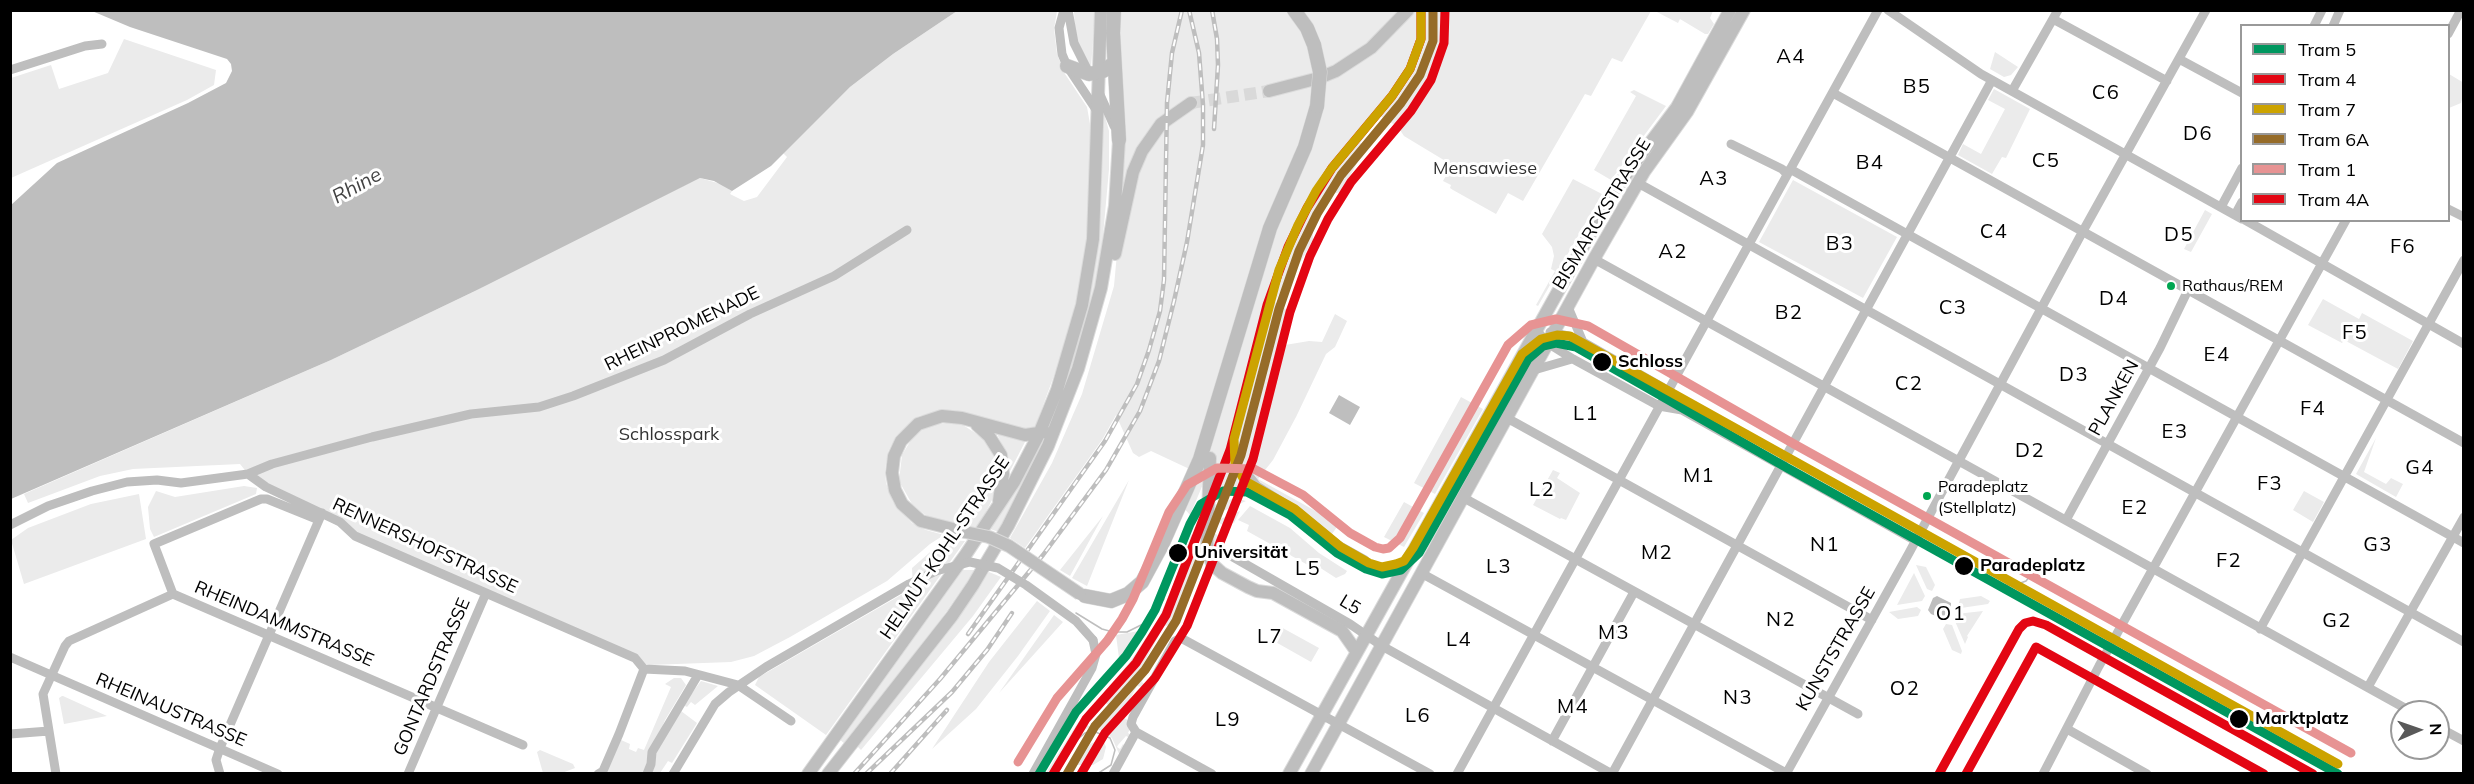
<!DOCTYPE html>
<meta charset="utf-8">
<style>
body{margin:0}
#map{position:relative;width:2474px;height:784px;overflow:hidden;background:#fff;font-family:Mulish,sans-serif}
canvas{display:block}
.frame{position:absolute;inset:0;border:12px solid #000;pointer-events:none}
.legend{position:absolute;left:2240px;top:24px;width:210px;height:198px;box-sizing:border-box;background:#fff;border:2px solid #999;margin:0;padding:8px 10px;list-style:none;font-size:18px;color:#000}
.legend li{display:flex;align-items:center;gap:12px;height:30px}
.legend b{width:30px;border:2px solid #999}
.north{position:absolute;left:2390px;top:700px;width:60px;height:60px;box-sizing:border-box;background:#fff;border:2px solid #999;border-radius:50%;rotate:88deg;font-size:16px;font-weight:700;line-height:24px;text-align:center;color:#000}
.north::after{content:'';display:block;margin:auto;width:21px;height:27px;background:#595959;clip-path:polygon(50% 0,100% 100%,50% 72%,0 100%)}
</style>
<div id="map">
<canvas width="2474" height="784"></canvas>
<div class="frame"></div>
<ul class="legend">
<li><b style="height:8px;background:#00975f"></b>Tram 5</li>
<li><b style="height:8px;background:#e30613"></b>Tram 4</li>
<li><b style="height:8px;background:#cca300"></b>Tram 7</li>
<li><b style="height:8px;background:#966c29"></b>Tram 6A</li>
<li><b style="height:8px;background:#e79393"></b>Tram 1</li>
<li><b style="height:8px;background:#e30613"></b>Tram 4A</li>
</ul>
<div class="north">N</div>
</div>
<script>
const context = document.querySelector('canvas').getContext('2d');
context.lineJoin = 'round';
function paint(path, color) { context.fillStyle = color; context.fill(path, 'evenodd'); }
const poly = rows => new Path2D(rows.map(r => 'M' + r).join(''));
function strokePath(path, color, width, dash) { context.strokeStyle = color; context.lineWidth = width; context.lineCap = dash ? 'butt' : 'round'; context.setLineDash(dash || []); context.stroke(path); }
function write(font, color, halo, rows, align = 'center') {
  context.font = font + ' Mulish,sans-serif'; context.lineWidth = 6; context.setLineDash([]); context.textBaseline = 'middle'; context.strokeStyle = halo; context.fillStyle = color; for (const [text, x, y, turn = 0] of rows) {
    context.save(); context.translate(x, y); context.rotate((+turn || 0) * Math.PI / 180); context.textAlign = isNaN(turn) ? turn : align; if (halo) context.strokeText(text, 0, 0); context.fillText(text, 0, 0); context.restore();
  }
}
paint(poly([
 [957,11,1057,11,1054,29,1057,54,1065,74,1087,107,1090,124,1090,217,1083,269,1073,315,1062,354,1035,427,1029,430,953,410,919,416,896,436,888,452,885,470,886,483,893,502,912,523,926,530,944,535,930,544,887,581,790,637,754,656,731,662,649,665,641,663,355,536,248,474,240,464,133,469,100,476,28,503,24,494,331,360,475,291,528,261,700,178,721,184,732,191,730,194,744,201,757,197,787,157,783,153,850,87,893,54],
 [1074,11,1095,11,1091,68,1078,46,1075,33],
 [1119,11,1651,11,1622,62,1612,58,1591,96,1585,94,1523,201,1508,193,1496,214,1453,190,1450,188,1451,185,1443,181,1452,165,1404,136,1398,127,1380,116,1360,143,1366,147,1341,192,1327,195,1322,203,1312,222,1313,240,1291,279,1286,280,1275,302,1293,314,1285,328,1285,345,1309,341,1322,342,1335,314,1347,321,1335,347,1326,354,1296,417,1273,460,1258,479,1339,524,1332,534,1230,487,1211,492,1206,477,1190,515,1183,507,1198,473,1151,451,1139,457,1133,453,1116,415,1102,440,1025,548,1010,538,1052,463,1082,394,1114,286,1122,199],
 [1655,11,1713,11,1710,18,1714,24,1708,34,1705,34,1680,19,1678,23],
 [124,39,216,70,214,85,187,100,11,178,11,78,51,65,59,89,108,73],
 [1995,52,2018,67,2011,75,2004,77,1990,69],
 [2449,74,2464,83,2463,95,2461,103,2449,108],
 [1994,89,2030,109,2006,158,2002,157,1992,174,1958,155,1963,144,1981,154,2005,109,1988,100],
 [1634,90,1666,106,1611,180,1594,170,1636,96,1630,92],
 [1103,109,1109,131,1109,169,1102,247,1094,292,1084,336,1054,420,1049,422,1082,328,1089,292,1096,254,1102,181],
 [1573,179,1602,194,1538,306,1536,305,1555,271,1551,269,1554,256,1552,247,1542,234],
 [1793,180,1897,237,1863,298,1759,242],
 [2205,210,2212,214,2191,252,2184,249],
 [2323,299,2359,319,2362,313,2413,341,2398,369,2344,340,2342,343,2308,325],
 [1461,397,1483,409,1435,494,1414,483],
 [952,422,963,425,986,440,993,448,997,462,997,482,992,500,977,529,937,521,924,514,912,504,899,481,902,455,914,435,925,426],
 [997,434,1026,440,1009,473,1007,455],
 [2376,438,2364,472,2386,484,2391,478,2403,484,2396,497,2356,474],
 [1042,439,1045,439,999,532,990,529,1021,480],
 [1553,470,1560,473,1557,478,1580,493,1566,520,1561,518,1560,519,1533,505],
 [1129,480,1087,586,1072,578],
 [244,486,257,488,256,494,154,537,150,529,148,507,156,491,175,497],
 [2304,491,2324,502,2313,522,2293,510],
 [139,494,146,539,24,584,11,540,28,528,91,504],
 [1235,498,1246,501,1210,517,1211,506],
 [1404,502,1424,513,1404,547,1384,537],
 [1250,506,1290,528,1319,553,1347,571,1345,574,1336,578,1322,569,1315,569,1247,531,1249,525,1238,520],
 [1240,511,1234,523,1230,521,1227,527,1219,523,1214,533,1221,537,1222,540,1219,551,1213,558,1210,523],
 [1103,516,1070,576,1060,570],
 [1194,534,1198,570,1197,578,1173,625,1164,626,1133,683,1110,706,1101,701,1085,723,1090,727,1076,734,1053,773,1046,773,1077,724,1129,663,1158,620,1172,588,1191,535],
 [946,540,965,541,826,735,755,685,759,677,913,588,912,568,937,546],
 [1916,565,1926,567,1935,585,1932,591,1927,589],
 [960,570,975,570,944,615,845,744,839,739],
 [989,572,1001,577,973,616,861,750,857,746,949,629],
 [1914,573,1925,596,1922,601,1897,605],
 [1981,596,1990,601,1988,604,1961,608,1958,606,1960,599],
 [1037,601,1050,611,1018,656,976,709,932,749,989,662],
 [1917,607,1921,610,1918,616,1898,619,1889,612],
 [1983,611,1967,636,1968,637,1965,644,1954,619,1956,614],
 [1054,615,1063,622,999,693],
 [1946,624,1952,625,1962,651,1961,654,1952,650,1943,629],
 [1279,626,1319,648,1311,662,1272,640],
 [1172,628,1144,676,1142,682,1147,686,1146,688,1137,686,1121,716,1129,721,1130,729,1128,733,1131,735,1130,738,1126,736,1118,745,1117,747,1120,749,1123,744,1125,746,1120,756,1112,738,1104,731,1094,729,1128,697,1168,629],
 [1139,631,1129,646,1119,658,1116,635],
 [674,678,681,678,686,685,665,720,644,773,610,773,607,771,621,740,630,744,629,749,636,752,638,748,644,750,671,687,665,684],
 [701,681,718,686,695,705,691,702,687,707,683,705],
 [62,696,63,696,107,716,64,724,59,698],
 [681,711,697,723,672,763,668,761,660,773,652,774,656,751],
 [1099,740,1104,742,1106,747,1103,759,1093,765,1077,765,1090,744],
 [540,750,573,764,575,768,562,773,543,773,537,752]
]), '#ebebeb');
paint(poly([
 [92,11,957,11,893,54,850,87,771,166,732,191,714,181,700,178,475,291,331,360,11,499,11,205,57,163,188,103,226,83,232,71,231,64,227,59,130,27],
 [1339,395,1360,407,1350,425,1329,413],
 [1937,596,1951,603,1951,607,1943,619,1931,614,1928,610,1933,598]
]), '#bebebe');
strokePath(poly([
 [1191,103,1269,91]
]), '#d9d9d9', 12, [12, 6]);
const major = poly([
 [1269,91,1319,78,1336,71,1371,48,1408,10],
 [1115,254,1133,172,1142,151,1161,124,1191,103],
 [977,425,989,436,1001,455,1003,474,999,501],
 [1210,458,1207,545,1212,564,1222,573,1248,587,1257,591,1273,593,1342,631,1356,651],
 [965,532,921,521,902,504,895,490,892,473,894,456,901,441,918,424,942,416,962,418,1025,435,1045,432],
 [808,774,966,554,1014,482,1039,434,1057,390,1082,305,1093,239,1101,10],
 [828,774,952,616,973,585,1008,526,1048,446,1078,369,1101,288,1115,206,1119,140],
 [1289,774,1614,191,1677,107,1730,10],
 [1311,774,1594,259,1644,172,1687,112,1744,10]
]);
const highway = poly([
 [1114,10,1113,33,1119,140],
 [1294,10,1307,28,1314,45],
 [1067,66,1089,74,1103,71,1114,63],
 [1085,596,1111,601,1128,594,1142,582,1162,545,1200,459,1270,228,1305,147,1317,106]
]);
strokePath(major, '#dbdbdb', 14);
strokePath(highway, '#dbdbdb', 15);
strokePath(poly([
 [1064,10,1059,28,1062,54,1067,66,1097,111],
 [1068,10,1074,43,1090,75],
 [1888,10,1981,74,2242,219],
 [2053,19,2167,81],
 [2314,26,2322,10],
 [2333,26,2340,10],
 [2448,34,2461,10],
 [2179,59,2242,93],
 [10,70,85,46,102,44],
 [1098,90,1114,126],
 [2012,91,2058,10],
 [1833,93,2464,443],
 [1731,144,1782,169,1787,174],
 [1790,169,2464,543],
 [1638,183,2464,642],
 [2221,207,2242,168],
 [2448,209,2464,217],
 [2235,215,2242,202],
 [2245,220,2464,344],
 [1594,259,2412,712],
 [1568,307,1583,342],
 [1536,330,1549,344,1573,359,1659,406,1682,410,1916,541],
 [1550,332,1568,336,1583,342,1667,390,1682,410],
 [1534,370,1572,359],
 [1507,418,1872,620],
 [1245,471,1257,486,1298,512,1338,545,1365,560],
 [248,474,266,487,340,522,355,536,635,658,644,669],
 [1464,498,1858,714],
 [2066,520,2160,348,2188,290],
 [10,525,48,506,92,491,127,482,157,480,181,483,248,474,272,464,372,437,471,414,539,407,573,396,664,360,750,314,834,276,907,230],
 [1226,553,1350,624,1382,646,1612,774],
 [1421,573,1786,773],
 [173,594,154,544,261,499,267,499,314,518,322,513],
 [2260,629,2464,260],
 [10,657,278,774],
 [644,669,685,671,738,685,791,721],
 [2368,687,2464,517],
 [2438,727,2464,741],
 [2067,729,2147,774],
 [1136,732,1131,724,1133,717,1175,641,1181,638,1430,774],
 [1136,732,1212,774],
 [10,734,49,731],
 [1552,741,1634,592],
 [56,774,43,694,65,646,69,641,173,594,523,745],
 [220,774,216,760,220,748,322,513],
 [408,774,486,593],
 [598,774,603,771,619,734,644,669],
 [647,774,651,764,652,752,698,675],
 [673,774,715,704,729,692,766,667,909,584,936,571],
 [1033,774,1092,668,1096,654,1093,640],
 [1113,774,1136,732],
 [1457,774,1878,10],
 [1612,774,1992,80],
 [1786,774,1909,553,2083,231,2206,10],
 [2043,774,2099,666,2346,220]
]), '#bebebe', 9);
strokePath(major, '#bebebe', 12);
strokePath(highway, '#bebebe', 14);
strokePath(poly([
 [1988,579,2003,585,2015,585,2026,581,2039,565],
 [1076,613,1102,629,1113,632,1127,632,1145,623,1164,599],
 [1057,774,1077,740,1085,733,1093,731,1110,738,1115,750,1111,765,1097,774]
]), '#bebebe', 1.5);
const rail = poly([
 [1212,10,1217,39,1218,65,1214,129],
 [968,634,1105,441,1137,384,1149,350,1160,311,1164,280,1167,103,1172,53,1182,10],
 [854,774,940,679,1043,555,1106,470,1140,411,1159,361,1174,301,1187,242,1203,145,1203,105,1199,53,1189,10],
 [866,774,952,692,987,650,1012,613],
 [890,774,947,710]
]);
strokePath(rail, '#bebebe', 4.5);
strokePath(rail, '#fff', 2, [7]);
const majorBridge = poly([
 [965,532,989,537,1009,546,1080,594]
]);
const highwayBridge = poly([
 [1314,45,1320,72,1317,106]
]);
strokePath(majorBridge, '#dbdbdb', 14, []);
strokePath(highwayBridge, '#dbdbdb', 15, []);
strokePath(poly([
 [936,571,970,562,998,568,1026,585,1076,621,1093,640]
]), '#bebebe', 9);
strokePath(majorBridge, '#bebebe', 12);
strokePath(highwayBridge, '#bebebe', 14);
strokePath(poly([
 [1039,774,1076,712,1126,656,1142,632,1155,610,1190,524,1201,504,1223,491,1247,492,1290,515,1337,553,1366,569,1382,574,1401,570,1419,553,1528,359,1543,346,1556,343,1576,347,1782,465,2338,774]
]), '#00975f', 9);
strokePath(poly([
 [1053,774,1086,719,1136,663,1166,615,1230,450,1267,305,1288,247,1307,208,1332,168,1392,96,1410,69,1421,39,1421,10],
 [1939,774,2019,629,2025,623,2033,621,2046,625,2313,774]
]), '#e30613', 9);
strokePath(poly([
 [1421,10,1421,39,1410,69,1392,96,1332,168,1316,191,1298,225,1279,270,1234,439,1235,465,1245,481,1295,509,1341,547,1369,563,1382,567,1396,564,1404,561,1413,548,1522,354,1541,339,1557,335,1570,336,2338,764]
]), '#cca300', 9);
strokePath(poly([
 [1067,774,1095,726,1145,670,1176,621,1241,455,1279,309,1299,251,1317,214,1341,175,1401,103,1420,75,1433,41,1433,10]
]), '#966c29', 9);
strokePath(poly([
 [1018,762,1057,698,1107,641,1122,619,1133,599,1169,512,1187,485,1217,468,1254,469,1303,495,1350,533,1375,547,1383,549,1389,548,1400,538,1508,345,1531,325,1556,319,1588,326,1794,444,2351,753]
]), '#e79393', 9);
strokePath(poly([
 [1081,774,1105,733,1155,678,1187,626,1253,459,1290,312,1310,256,1328,219,1351,182,1411,111,1431,80,1444,43,1445,10],
 [1966,774,2036,647,2264,774]
]), '#e30613', 9);
for (const [x, y, r, color] of [
 [2171,286,5,"#00a651"],
 [1602,362,10,"#000"],
 [1927,496,5,"#00a651"],
 [1178,553,10,"#000"],
 [1964,566,10,"#000"],
 [2239,719,10,"#000"]
]) { const dot = new Path2D(); dot.arc(x, y, r, 0, 2 * Math.PI); context.fillStyle = color; context.fill(dot); strokePath(dot, '#fff', 2); }
write('16px', '#000', '#fff', [
 ["Rathaus/REM",2182,286],
 ["Paradeplatz",1938,487],
 ["(Stellplatz)",1938,508]
], 'left');
write('18px', '#323232', '#fff', [
 ["Mensawiese",1485,169],
 ["Schlosspark",669,435]
]);
write('18px', '#000', '#fff', [
 ["BISMARCKSTRASSE",1602,214,-59],
 ["RHEINPROMENADE",682,329,-26],
 ["PLANKEN",2114,398,-61],
 ["RENNERSHOFSTRASSE",425,546,25],
 ["HELMUT-KOHL-STRASSE",945,548,-56],
 ["L5",1350,605,31],
 ["RHEINDAMMSTRASSE",284,624,23],
 ["KUNSTSTRASSE",1836,649,-60],
 ["GONTARDSTRASSE",432,677,-67],
 ["RHEINAUSTRASSE",171,710,23]
]);
write('bold 18px', '#000', '#fff', [
 ["Schloss",1618,362],
 ["Universität",1194,553],
 ["Paradeplatz",1980,566],
 ["Marktplatz",2255,719]
], 'left');
context.letterSpacing = '1.5px';
write('20px', '#000', '#fff', [
 ["A4",1791,57],
 ["B5",1917,87],
 ["C6",2106,93],
 ["D6",2198,134],
 ["C5",2046,161],
 ["B4",1870,163],
 ["A3",1714,179],
 ["C4",1994,232],
 ["D5",2179,235],
 ["B3",1840,244],
 ["F6",2403,247],
 ["A2",1673,252],
 ["D4",2114,299],
 ["C3",1953,308],
 ["B2",1789,313],
 ["F5",2355,333],
 ["E4",2217,355],
 ["D3",2074,375],
 ["C2",1909,384],
 ["F4",2313,409],
 ["L1",1586,414],
 ["E3",2175,432],
 ["D2",2030,451],
 ["G4",2420,468],
 ["M1",1699,476],
 ["F3",2270,484],
 ["L2",1542,490],
 ["E2",2135,508],
 ["N1",1825,545],
 ["G3",2378,545],
 ["M2",1657,553],
 ["F2",2229,561],
 ["L3",1499,567],
 ["L5",1308,569],
 ["O1",1951,614],
 ["N2",1781,620],
 ["G2",2337,621],
 ["M3",1614,633],
 ["L7",1270,637],
 ["L4",1459,640],
 ["O2",1905,689],
 ["N3",1738,698],
 ["M4",1573,707],
 ["L6",1418,716],
 ["L9",1228,720]
]);
context.letterSpacing = '0px';
write('italic 20px', '#434343', '#fff', [
 ["Rhine",357,186,-29]
]);
</script>
